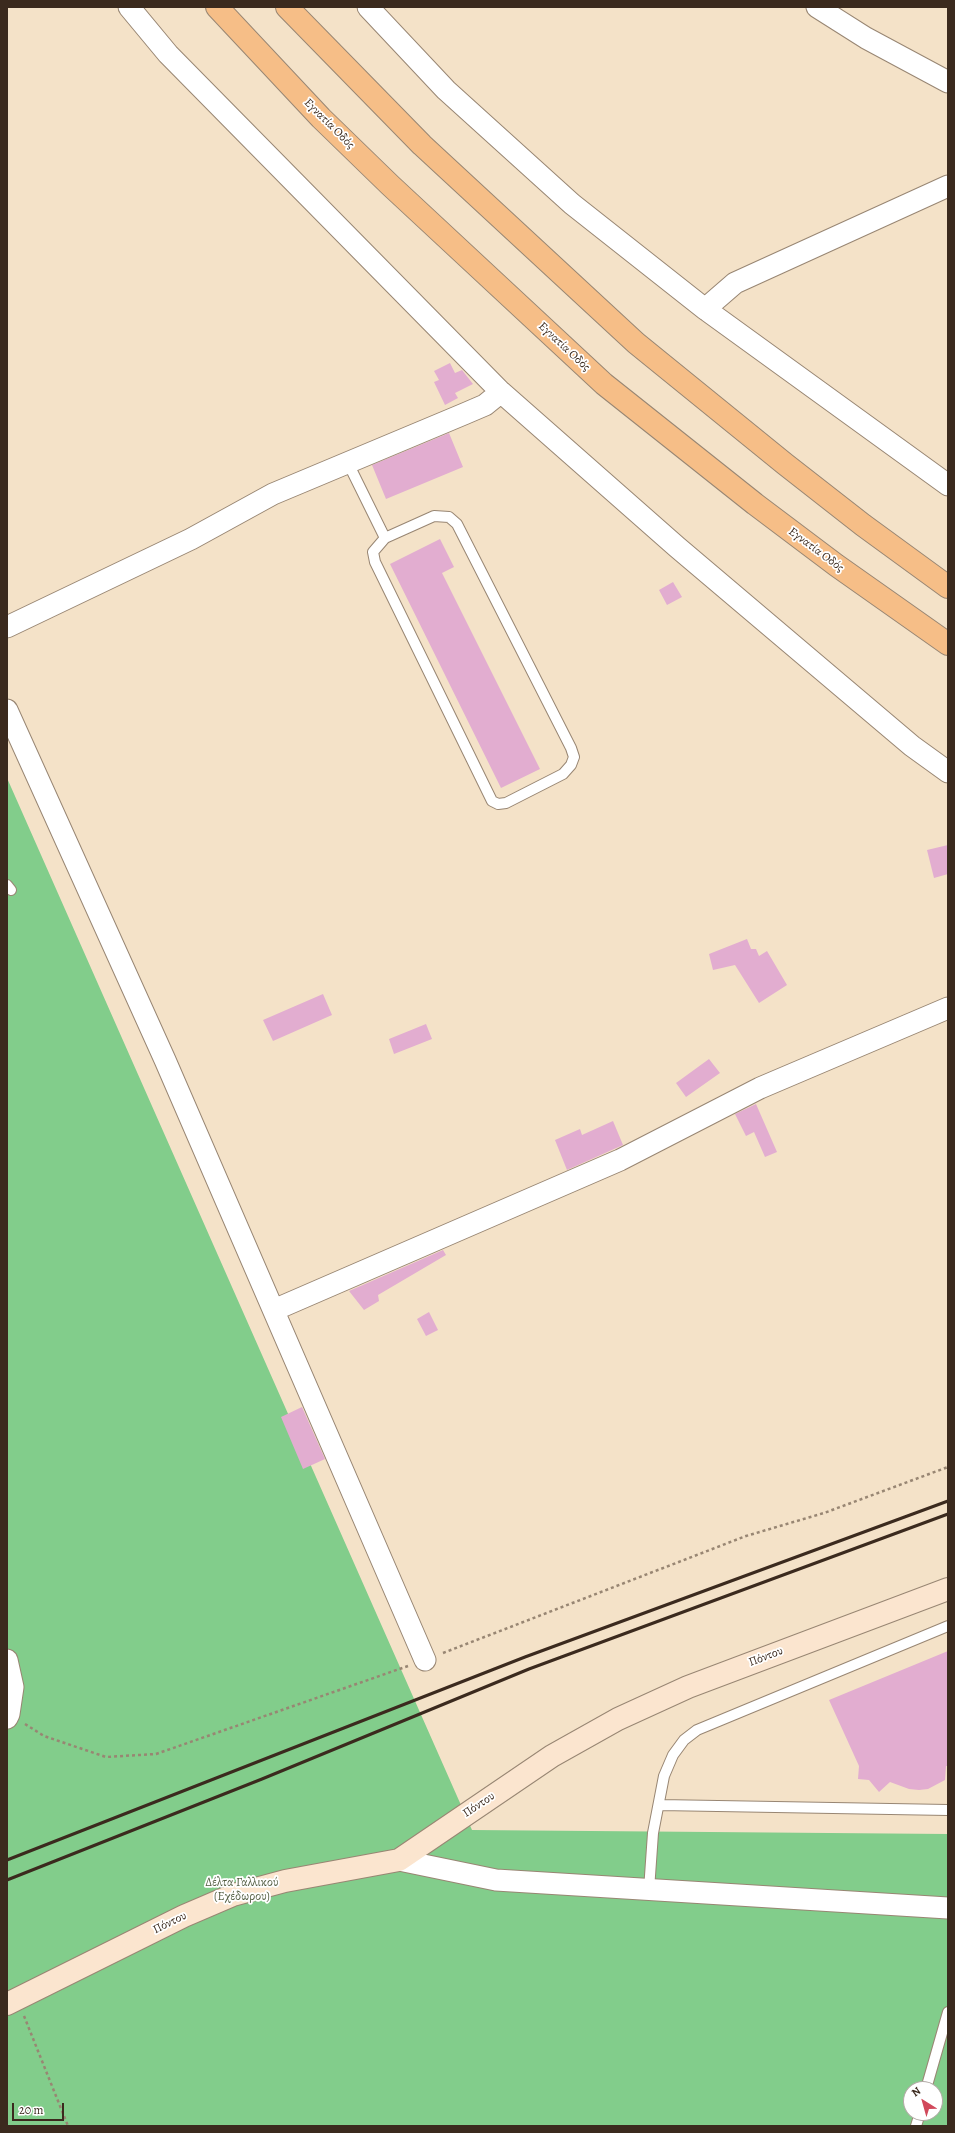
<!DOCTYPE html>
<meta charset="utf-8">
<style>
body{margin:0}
#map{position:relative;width:955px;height:2133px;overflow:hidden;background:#f4e2c8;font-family:Alegreya,serif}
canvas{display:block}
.frame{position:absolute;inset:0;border:8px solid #3b2a1e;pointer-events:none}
.north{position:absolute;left:903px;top:2081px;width:40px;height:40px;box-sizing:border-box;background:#fff;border:1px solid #b1aaa5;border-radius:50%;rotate:323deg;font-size:11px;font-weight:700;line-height:16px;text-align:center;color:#3b2a1e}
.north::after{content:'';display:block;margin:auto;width:14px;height:18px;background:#d1495b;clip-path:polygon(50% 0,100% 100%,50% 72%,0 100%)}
.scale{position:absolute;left:12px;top:2103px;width:52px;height:18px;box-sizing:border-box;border:2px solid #3b2a1e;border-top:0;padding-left:5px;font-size:12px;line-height:14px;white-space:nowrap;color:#3b2a1e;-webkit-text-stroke:3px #fff;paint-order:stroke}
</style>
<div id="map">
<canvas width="955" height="2133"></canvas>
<div class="frame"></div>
<div class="north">N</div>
<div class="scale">20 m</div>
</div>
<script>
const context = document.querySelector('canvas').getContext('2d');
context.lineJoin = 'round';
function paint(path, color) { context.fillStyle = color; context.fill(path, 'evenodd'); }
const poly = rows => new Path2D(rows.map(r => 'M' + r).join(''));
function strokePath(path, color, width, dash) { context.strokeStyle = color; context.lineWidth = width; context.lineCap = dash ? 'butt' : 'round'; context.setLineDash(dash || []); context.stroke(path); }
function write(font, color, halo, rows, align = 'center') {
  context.font = font + ' Alegreya,serif'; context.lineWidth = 3.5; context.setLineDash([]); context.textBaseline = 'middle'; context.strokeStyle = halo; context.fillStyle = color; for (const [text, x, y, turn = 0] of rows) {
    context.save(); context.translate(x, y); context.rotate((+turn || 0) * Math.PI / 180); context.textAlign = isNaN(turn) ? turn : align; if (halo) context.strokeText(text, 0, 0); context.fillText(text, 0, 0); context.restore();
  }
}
paint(poly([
 [7,778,472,1830,948,1834,948,2126,7,2126],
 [911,2089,935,2089,935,2113,911,2113]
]), '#82cd8b');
paint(poly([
 [450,363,455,373,462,370,473,384,455,393,458,398,445,405,434,382,439,380,434,371],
 [449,433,463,467,386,499,372,465],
 [440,539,454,567,442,573,540,769,501,788,390,564],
 [673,582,682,597,667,605,659,590],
 [948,845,948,874,934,878,927,850],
 [747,939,751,949,756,949,759,956,767,951,787,985,759,1003,735,965,713,970,709,954],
 [323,994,332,1015,273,1041,263,1020],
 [426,1024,432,1039,394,1054,389,1039],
 [709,1059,720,1073,686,1097,676,1083],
 [756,1104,777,1152,765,1157,754,1132,746,1136,735,1114],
 [613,1121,623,1145,567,1170,555,1140,580,1129,582,1135],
 [443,1250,446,1255,378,1295,379,1301,364,1310,349,1291],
 [429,1312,438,1330,426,1336,417,1319],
 [302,1407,325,1459,303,1469,281,1417],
 [948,1651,948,1766,946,1766,945,1780,928,1789,919,1790,909,1789,890,1782,879,1792,869,1780,858,1779,859,1766,829,1700]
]), '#e2add0');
const lane = poly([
 [348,463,385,538,434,516,449,517,457,524,571,748,574,757,571,765,563,774,506,803,498,804,492,801,375,562,373,552,385,538],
 [7,885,11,890],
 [660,1805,948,1810],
 [649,1890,653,1833,664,1776,673,1755,684,1740,697,1730,948,1626],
 [926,2089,948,2012],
 [916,2126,920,2113]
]);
const street = poly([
 [129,7,168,54,501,392,677,547,912,746,948,772],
 [368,7,446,90,572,204,705,309,948,485],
 [817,7,866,38,948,82],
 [705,309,735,283,948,186],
 [7,627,191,539,273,494,464,414,485,405,501,392],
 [7,710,165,1060,425,1660],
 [274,1310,620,1160,760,1088,948,1008],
 [7,1660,13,1687,9,1714,7,1718],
 [399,1860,496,1880,948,1908]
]);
const secondary = poly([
 [7,2004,184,1916,233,1895,285,1881,399,1860,552,1756,618,1719,688,1687,948,1589]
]);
const highway = poly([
 [217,7,321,118,390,185,604,384,755,504,836,565,948,644],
 [287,7,422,145,636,343,785,464,863,525,948,587]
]);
strokePath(lane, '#988673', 12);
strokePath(street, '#988673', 23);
strokePath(secondary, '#988673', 24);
strokePath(highway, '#988673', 24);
strokePath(poly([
 [443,1653,746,1536,824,1513,948,1467],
 [25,1724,44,1736,106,1757,156,1754,408,1666],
 [24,2016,68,2126]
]), '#988673', 2.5, [3, 3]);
strokePath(lane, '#fff', 10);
strokePath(street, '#fff', 21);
strokePath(secondary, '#fbe5cf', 22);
strokePath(highway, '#f6be87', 22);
strokePath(poly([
 [7,1860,525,1657,948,1501],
 [7,1880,262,1779,529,1669,948,1514]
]), '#3b2a1e', 3);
write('12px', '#3b2a1e', '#fff', [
 ["Εγνατία Οδός",329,124,45],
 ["Εγνατία Οδός",564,347,43],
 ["Εγνατία Οδός",816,550,37],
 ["Πόντου",766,1657,-21],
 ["Πόντου",479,1805,-34],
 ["Πόντου",170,1923,-26]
]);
write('12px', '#505b3f', '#fff', [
 ["Δέλτα Γαλλικού",242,1883],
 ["(Εχέδωρου)",242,1897]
]);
</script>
